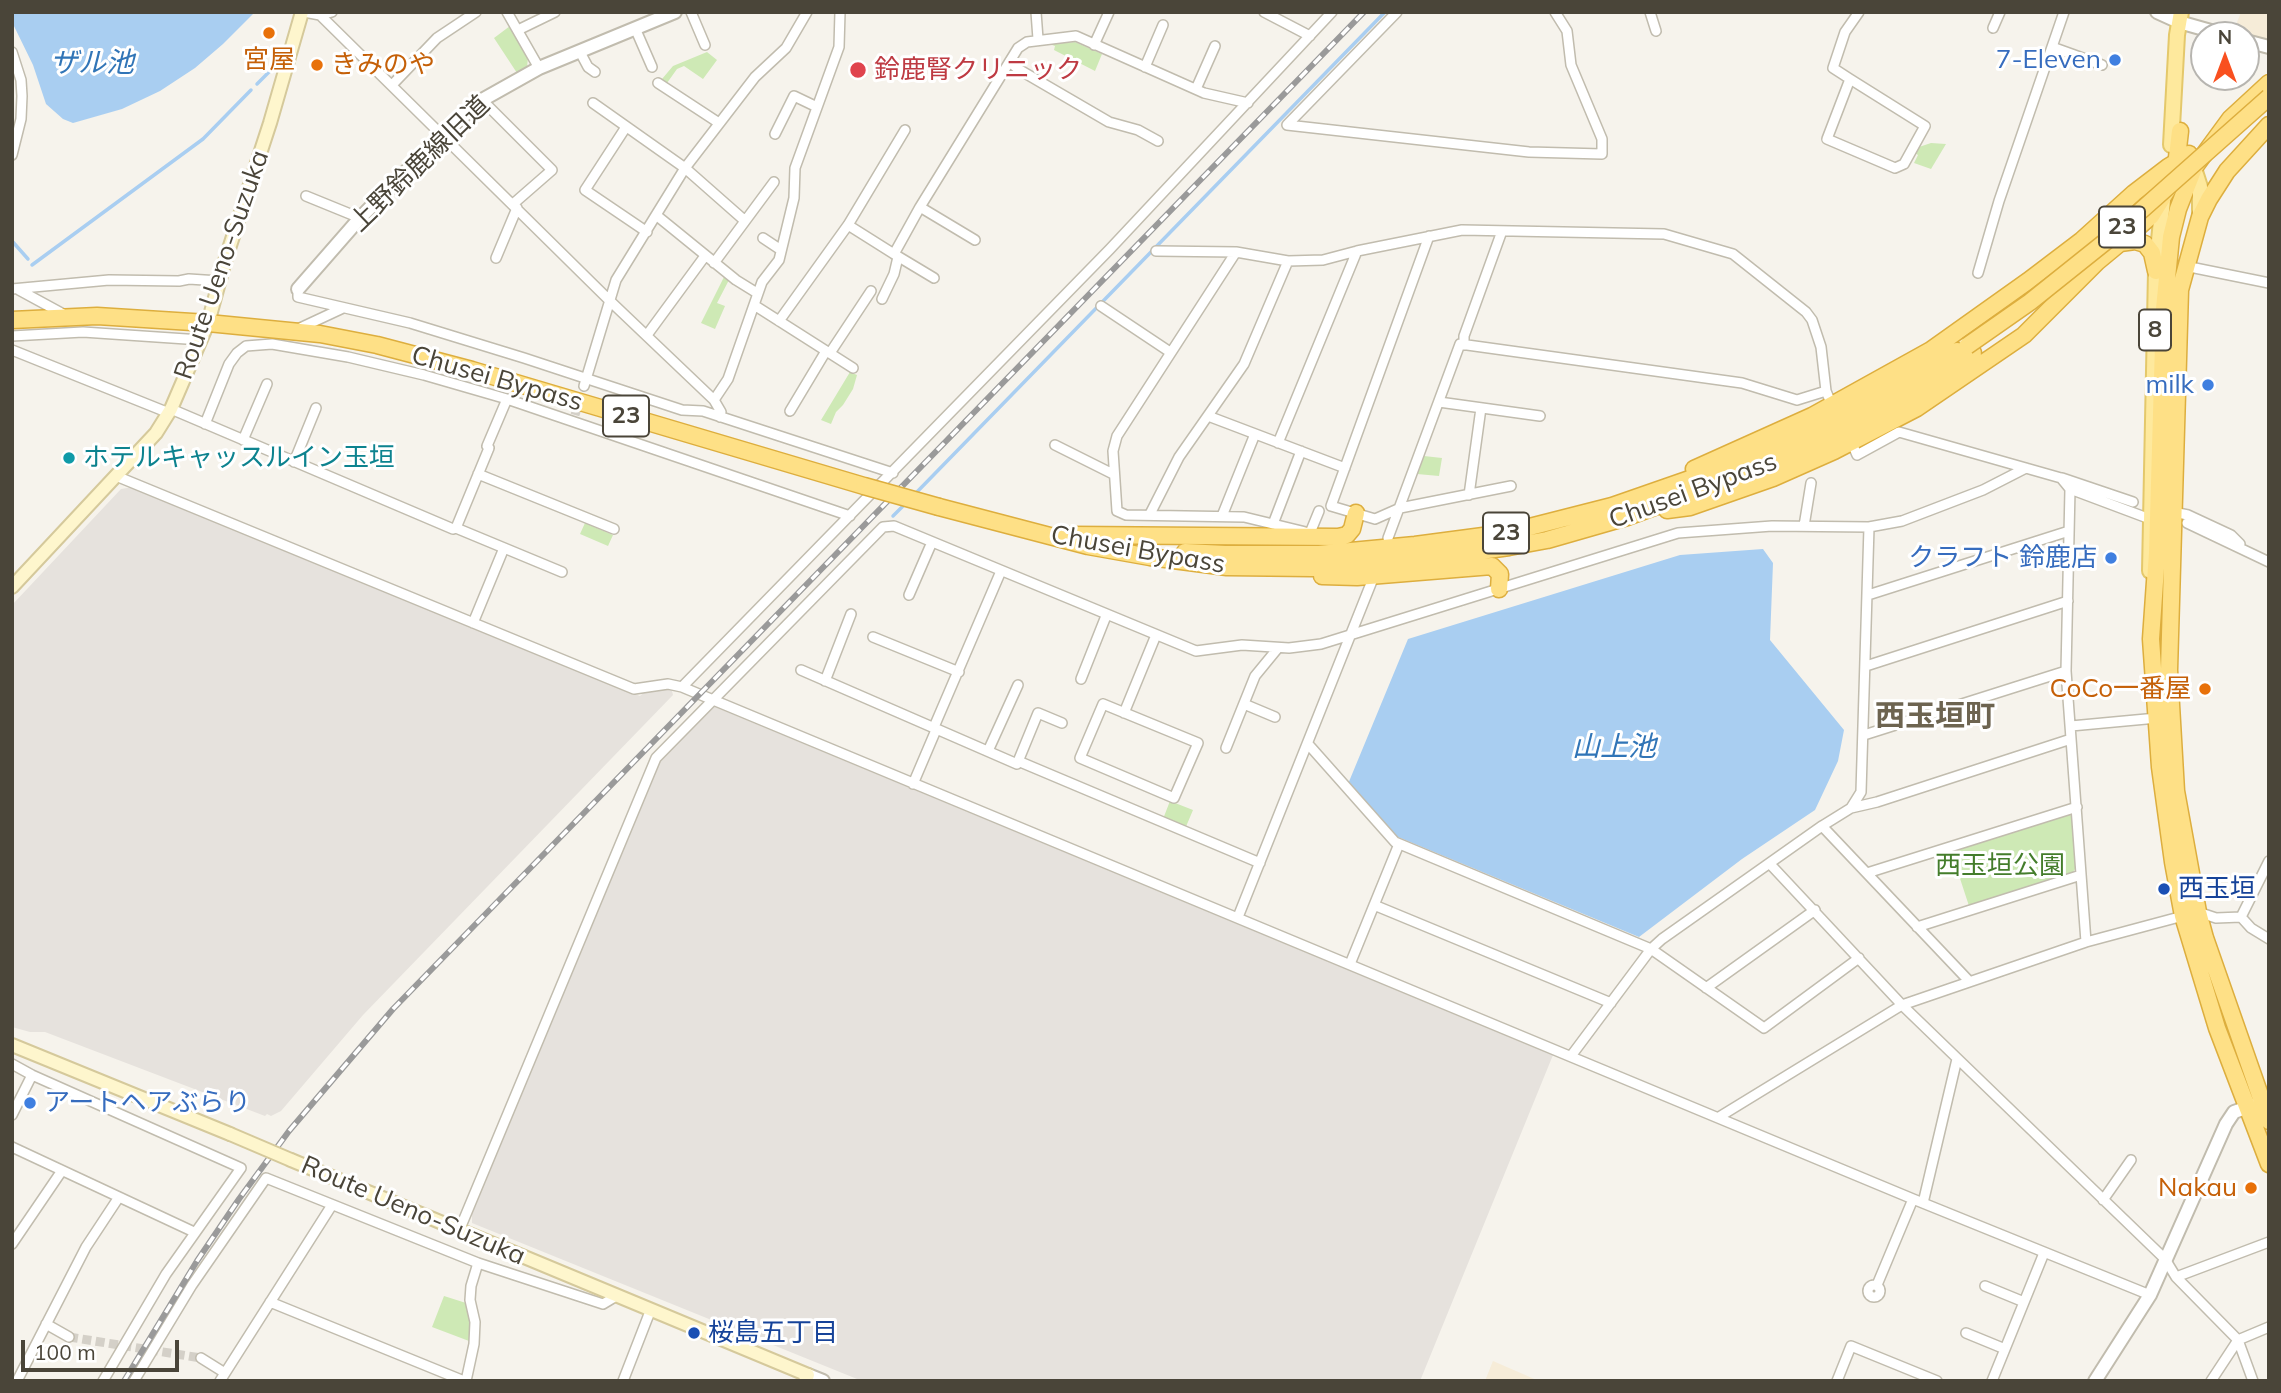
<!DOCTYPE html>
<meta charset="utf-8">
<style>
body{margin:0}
#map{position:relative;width:2281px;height:1393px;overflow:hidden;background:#f6f3ec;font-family:Mulish,sans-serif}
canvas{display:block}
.frame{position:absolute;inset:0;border:14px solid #4a4539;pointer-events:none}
.north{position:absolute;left:2190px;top:21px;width:70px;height:70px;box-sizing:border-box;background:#fff;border:2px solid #b7b5b0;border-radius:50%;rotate:0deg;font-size:19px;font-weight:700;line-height:28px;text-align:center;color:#4a4539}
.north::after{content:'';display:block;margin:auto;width:24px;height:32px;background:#f9501f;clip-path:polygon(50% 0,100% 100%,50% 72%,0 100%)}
.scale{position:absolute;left:21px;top:1340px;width:158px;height:32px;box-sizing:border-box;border:4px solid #4a4539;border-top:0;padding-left:9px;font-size:21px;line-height:24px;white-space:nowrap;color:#4a4539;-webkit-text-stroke:5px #fff;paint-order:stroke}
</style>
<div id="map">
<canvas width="2281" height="1393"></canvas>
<div class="frame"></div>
<div class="north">N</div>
<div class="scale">100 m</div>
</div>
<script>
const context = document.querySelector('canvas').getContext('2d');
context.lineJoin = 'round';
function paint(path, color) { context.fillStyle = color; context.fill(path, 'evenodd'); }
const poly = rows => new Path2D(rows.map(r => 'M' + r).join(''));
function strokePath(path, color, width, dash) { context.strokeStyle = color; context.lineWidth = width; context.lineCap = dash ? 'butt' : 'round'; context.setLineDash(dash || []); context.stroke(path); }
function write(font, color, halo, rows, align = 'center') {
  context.font = font + ' Mulish,"Noto Sans JP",sans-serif'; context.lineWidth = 6; context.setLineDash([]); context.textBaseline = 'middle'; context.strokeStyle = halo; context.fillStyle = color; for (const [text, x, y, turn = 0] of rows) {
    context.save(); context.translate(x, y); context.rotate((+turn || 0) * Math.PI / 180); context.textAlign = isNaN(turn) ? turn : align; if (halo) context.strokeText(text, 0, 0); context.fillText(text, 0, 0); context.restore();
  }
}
paint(poly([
 [2241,12,2269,12,2269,40,2234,30],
 [1493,1361,1539,1381,1485,1381]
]), '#f6ecd8');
paint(poly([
 [133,487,640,696,644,692,653,690,669,688,672,691,673,695,363,1015,281,1111,271,1116,267,1114,265,1116,45,1032,30,1032,12,1027,12,605,121,489],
 [715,707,1553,1055,1420,1381,862,1381,472,1223,472,1211,662,757,710,709]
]), '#e6e2dd');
paint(poly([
 [510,26,528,56,527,69,517,73,494,38],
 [1075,42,1102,54,1095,71,1054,50,1055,46,1049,44],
 [707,52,717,60,703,79,684,66,677,69,667,83,662,79,673,66],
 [1931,143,1946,144,1931,169,1914,163,1918,155,1915,153,1919,147],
 [724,277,729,280,717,303,725,306,715,329,701,323],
 [850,372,857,375,853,389,843,405,836,412,831,424,821,420],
 [1424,456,1442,458,1439,476,1417,474],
 [585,523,613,535,608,546,580,534],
 [1170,801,1193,810,1185,829,1163,819],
 [2068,814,2073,817,2076,868,2072,873,1969,906,1951,851],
 [444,1296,466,1303,470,1324,469,1341,432,1327]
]), '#cee9b5');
paint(poly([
 [12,12,255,12,223,44,195,68,160,91,122,109,73,123,63,119,46,104,33,65,12,22],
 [1763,549,1773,563,1770,640,1844,730,1838,761,1815,810,1742,859,1639,937,1398,837,1348,784,1408,639,1680,555]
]), '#a9cef1');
strokePath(poly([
 [257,84,272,69],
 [12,241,28,259],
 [32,265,203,139,251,90],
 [914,495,1385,12],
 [893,516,906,503]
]), '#a9cef1', 3.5);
strokePath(poly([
 [575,415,584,386],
 [69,1337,201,1358]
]), '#d4d0c8', 9, [9, 4.5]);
const minor = poly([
 [304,12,320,15,332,12],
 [507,12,539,68],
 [691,12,705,45],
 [1036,12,1038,39],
 [1264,12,1310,36],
 [1397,12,1287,125,1529,152,1602,154,1602,139,1571,65,1567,31,1555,12],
 [1650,12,1656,31],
 [320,15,609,300,714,400,721,412,720,417],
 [635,28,652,67],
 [1993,28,2000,12],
 [518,30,555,12],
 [1094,45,1109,12],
 [2052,47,2102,65],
 [12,52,21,80,22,96,21,119,12,155],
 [580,52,588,67,595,72],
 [1010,62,1018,69,1109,122,1138,130,1158,141],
 [1145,67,1163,25],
 [1850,79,1827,139,1895,168,1904,164,1925,126,1850,79,1833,68,1845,32,1859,12],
 [658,83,719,123],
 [392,85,437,38,476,12],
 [1196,89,1215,46],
 [482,100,552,170,513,204],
 [593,103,685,168,744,220],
 [626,127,585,190,647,232],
 [775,134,794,96,817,107],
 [306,196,360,218],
 [920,207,975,240],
 [656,215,685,168,755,77,786,48,807,12],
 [848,225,894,254,920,207,1018,48,1027,42,1076,36,1204,93,1248,103],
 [1429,236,1331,506,1375,519,1400,508,1511,486],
 [763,238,781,250],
 [1156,251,1236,252],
 [894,254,934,278],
 [496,258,517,208],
 [714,263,774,182],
 [2185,266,2269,283],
 [1978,273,1999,201,2064,12],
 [12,289,109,280,179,281,189,279,219,281],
 [298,289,298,297,410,323,524,358,682,410,703,411,893,473],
 [19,290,65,315],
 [882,299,894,274,898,257],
 [754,305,853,368],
 [1101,306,1170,352],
 [779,321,848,225,905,130],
 [298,329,343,308],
 [647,335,705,256],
 [12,336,83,332,201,340],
 [1464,345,1464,336,1502,231],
 [12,350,169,413],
 [830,353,871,291],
 [584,386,616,280,656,215,736,280,757,293],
 [714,400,728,379,762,282,779,260,794,198,795,168,839,47,840,12],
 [1439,402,1540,416],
 [171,409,453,529,456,528,562,572],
 [790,411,826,351],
 [1208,416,1345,468],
 [205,424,229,364,237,353,246,346,272,344,348,357,424,375,507,399,850,516],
 [243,440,267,384],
 [1278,443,1357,251],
 [1055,445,1113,474],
 [1854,448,1857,455,1899,432,2061,478,2070,489,2150,519],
 [294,462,316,408],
 [478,474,614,529],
 [116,476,634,689,668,684,682,687,1913,1199,2150,1295],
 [2062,478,2133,502],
 [2070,489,2066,671,2086,942],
 [1469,495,1481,408],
 [1319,511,1310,533,1244,517,1126,515,1117,511,1113,451,1117,436,1236,252,1288,261,1323,260,1357,251,1462,230,1664,234,1733,254,1806,312,1812,320,1821,347,1826,391,1831,403],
 [2173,512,2188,515,2231,535,2240,544],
 [1150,514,1179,457,1244,364,1288,261],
 [1222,516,1255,434],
 [2187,523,2269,562],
 [1273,524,1301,451],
 [1804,526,1811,483],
 [456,528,489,448,487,446,507,399],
 [1388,538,1460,344,1742,383,1797,400,1826,391],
 [909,595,932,542],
 [1868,595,2069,531],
 [473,623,504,548],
 [873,637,959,672],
 [1866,666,2068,601],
 [801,670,1017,764,1038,713,1062,723],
 [1081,679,1106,616],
 [825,681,851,614],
 [682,687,1110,249,1332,12],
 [1103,704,1198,743,1174,798,1080,758,1103,704],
 [1244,704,1275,717],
 [1124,713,1156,635],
 [2071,726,2157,718],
 [934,727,1001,571],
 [1864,735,2066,671],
 [1308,744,1395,842,1651,949,1764,1028,1859,958],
 [1226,748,1255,676,1278,648],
 [988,751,1018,685],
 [1018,761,1260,863],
 [913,784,936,730],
 [1851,808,1877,802,2071,739],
 [1822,826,1851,808,1861,792,1869,527],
 [1770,864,1902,1005,2165,1259,2176,1277,2238,1340,2253,1381],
 [1867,873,2077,807],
 [1374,905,1611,1003],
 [1238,917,1372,581],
 [2241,917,2269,861],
 [1917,927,2081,875],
 [1350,964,1399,844],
 [1706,988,1815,910],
 [1571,1056,1651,949,1662,939,1822,826,1969,981],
 [12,1064,32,1075,241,1168,166,1274,103,1381],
 [12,1115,32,1075],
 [1719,1117,1902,1005,2086,942,2198,912,2216,918,2241,917,2251,928,2269,939],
 [12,1147,194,1232],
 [2103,1200,2131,1160],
 [1923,1203,1957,1059],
 [459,1231,656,758,883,527,894,526,1196,651,1242,645,1289,648,1321,644,1678,533,1772,526,1869,527,1902,521,1983,490,2026,468],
 [12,1244,61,1172],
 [2176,1277,2269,1242],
 '1868 1291a6 6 0 1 1 12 0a6 6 0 1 1-12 0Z',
 [1877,1285,1913,1199],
 [1985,1286,2024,1302],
 [270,1302,464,1381],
 [46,1324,69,1337],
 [1966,1333,2005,1349],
 [201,1358,225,1373],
 [17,1381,86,1247,119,1197],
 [134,1381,192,1285,266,1178,478,1263,603,1304,618,1295],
 [220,1381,332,1205],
 [466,1381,474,1344,475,1322,470,1300,471,1286,478,1263],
 [623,1381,651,1309],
 [1837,1381,1851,1346,1937,1381],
 [1992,1381,2044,1253],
 [2211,1381,2238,1340,2269,1327]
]);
const tertiary = poly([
 [2157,12,2179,22,2225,35],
 [2246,41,2269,47],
 [298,289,360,218,442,135,482,100,539,68,675,12],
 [808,1375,823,1381],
 [2095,1381,2150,1295,2226,1124,2234,1112,2254,1105]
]);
const secondary = poly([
 [12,587,156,433,171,409,208,323,225,261,270,123,302,12],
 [12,1045,230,1134],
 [291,1160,808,1375,805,1381]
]);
const primary = poly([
 [2171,145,2177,35,2181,12],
 [2192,162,2200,187,2200,217],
 [2150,571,2156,271,2163,200]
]);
const trunk = poly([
 [2269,83,2230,119,2194,168,2178,209,2171,237,2164,309,2157,553,2151,639,2160,767,2173,862,2183,916,2217,1028,2269,1164],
 [2269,125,2227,171,2209,199,2200,217,2180,290,2169,670,2176,791,2198,912,2205,938,2269,1121],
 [2176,166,2180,131],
 [2120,243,2151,216,2169,187],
 [12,320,97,316,208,323,320,334,377,345,472,370,864,486],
 [1694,469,1812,416,1931,350,2028,281,2082,240,2134,193,2168,167,2189,154],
 [939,507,1088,546,1150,557,1227,567,1312,568,1430,558,1509,547,1547,540,1627,517,1768,465,1814,445,1909,395,1973,353],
 [1667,510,1690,507,1773,478,1834,451,1917,408,2024,335,2097,262,2120,243,2135,241,2145,244,2152,253,2156,271],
 [1071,535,1338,537,1347,535,1352,529,1356,513],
 [1185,552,1225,554,1319,554,1415,545,1506,533,1612,506,1747,459,1806,434,1843,416,1957,351],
 [1322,576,1357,577,1492,566,1500,574,1499,589]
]);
strokePath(minor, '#c1bcae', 12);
strokePath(tertiary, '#c1bcae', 16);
strokePath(secondary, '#d5c99b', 16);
strokePath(primary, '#e4c86b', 18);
strokePath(trunk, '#ddae3e', 19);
strokePath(minor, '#fff', 9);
strokePath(tertiary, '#fff', 12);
strokePath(secondary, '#fef6cd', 12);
strokePath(primary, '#fee99d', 14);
strokePath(trunk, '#fee086', 16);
const rail = poly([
 [124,1381,197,1261,239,1199,289,1131,393,1009,1364,12]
]);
strokePath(rail, '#9a9a9a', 6);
strokePath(rail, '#fff', 3.5, [10]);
const secondaryBridge = poly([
 [230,1134,291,1160]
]);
const trunkBridge = poly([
 [1967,346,2030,302,2110,238,2269,97],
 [864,486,939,507]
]);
strokePath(secondaryBridge, '#d5c99b', 16, []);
strokePath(trunkBridge, '#ddae3e', 19, []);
strokePath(secondaryBridge, '#fef6cd', 12);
strokePath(trunkBridge, '#fee086', 16);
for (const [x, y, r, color] of [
 [269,33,7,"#e8710a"],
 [2115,60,7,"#3f7fe0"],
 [317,65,7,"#e8710a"],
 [858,70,9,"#e0444e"],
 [2208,385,7,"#3f7fe0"],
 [69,458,7,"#0f9aa8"],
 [2111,558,7,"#3f7fe0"],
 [2205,689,7,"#e8710a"],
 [2164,889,7,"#1a4fb4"],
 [30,1103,7,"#3f7fe0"],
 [2251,1188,7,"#e8710a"],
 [694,1333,7,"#1a4fb4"]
]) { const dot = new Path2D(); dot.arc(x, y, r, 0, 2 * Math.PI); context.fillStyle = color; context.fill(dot); strokePath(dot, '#fff', 2.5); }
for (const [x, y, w] of [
 [2122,227,46],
 [2155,330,32],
 [626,416,46],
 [1506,533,46]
]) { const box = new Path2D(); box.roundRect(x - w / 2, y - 20.5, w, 41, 5); context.fillStyle = '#fff'; context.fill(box); strokePath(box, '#4a4539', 2); }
write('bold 24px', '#4a4539', null, [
 ["23",2122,227],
 ["8",2155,330],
 ["23",626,416],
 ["23",1506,533]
]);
write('26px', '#c56008', '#fff', [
 ["宮屋",269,60,"center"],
 ["きみのや",331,65,"left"],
 ["CoCo一番屋",2191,689],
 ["Nakau",2237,1188]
], 'right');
write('26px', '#366cbe', '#fff', [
 ["7-Eleven",2101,60],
 ["milk",2194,385],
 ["クラフト 鈴鹿店",2097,558],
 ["アートヘアぶらり",44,1103,"left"]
], 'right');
write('26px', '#be3a42', '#fff', [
 ["鈴鹿腎クリニック",874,70]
], 'left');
write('26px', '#4a4539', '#fff', [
 ["上野鈴鹿線旧道",420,164,-44],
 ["Route Ueno-Suzuka",222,265,-71],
 ["Chusei Bypass",497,379,16],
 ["Chusei Bypass",1693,491,-20],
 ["Chusei Bypass",1138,550,10],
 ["Route Ueno-Suzuka",413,1211,23]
]);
write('26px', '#0d838f', '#fff', [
 ["ホテルキャッスルイン玉垣",83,458]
], 'left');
write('26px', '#447d2b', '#fff', [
 ["西玉垣公園",2000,866]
]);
write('26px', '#164399', '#fff', [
 ["西玉垣",2178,889],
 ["桜島五丁目",708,1333]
], 'left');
write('italic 28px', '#3175b7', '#fff', [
 ["ザル池",92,64],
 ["山上池",1614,748]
]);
write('bold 30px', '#6d6450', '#fff', [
 ["西玉垣町",1935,717]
]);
</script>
